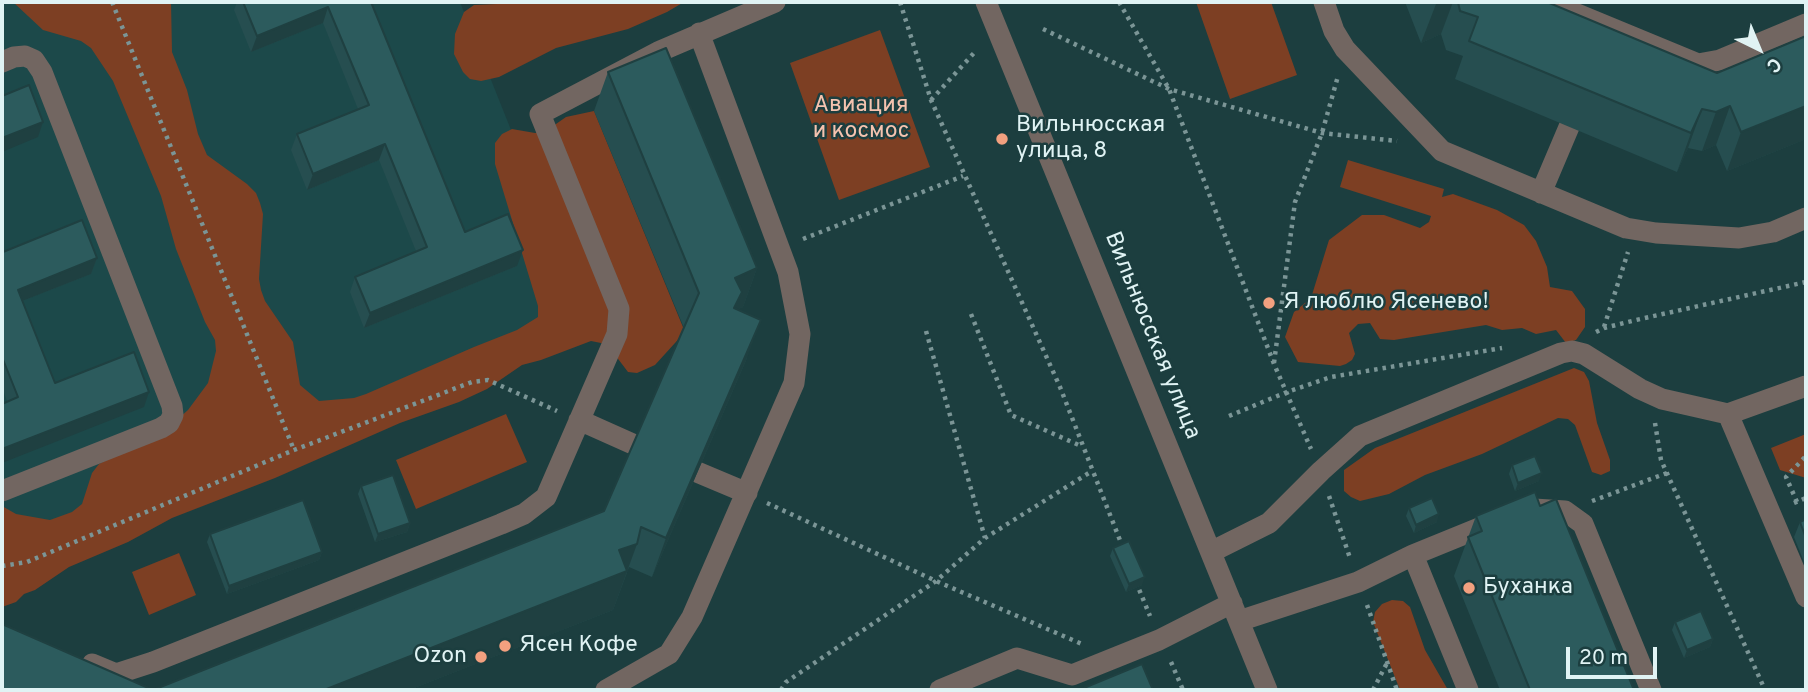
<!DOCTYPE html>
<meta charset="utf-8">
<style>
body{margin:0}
#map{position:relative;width:1808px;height:692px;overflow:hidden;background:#1c3e3f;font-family:Overpass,sans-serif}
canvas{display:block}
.frame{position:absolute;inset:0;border:4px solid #e0f3f4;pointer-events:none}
.north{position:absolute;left:1724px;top:14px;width:70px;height:70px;-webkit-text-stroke:5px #1c3e3f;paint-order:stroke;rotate:137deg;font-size:19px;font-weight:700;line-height:28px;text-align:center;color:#e0f3f4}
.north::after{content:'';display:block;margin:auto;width:24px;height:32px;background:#e0f3f4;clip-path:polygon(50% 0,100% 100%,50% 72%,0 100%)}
.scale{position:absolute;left:1566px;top:647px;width:91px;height:32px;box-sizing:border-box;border:4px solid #e0f3f4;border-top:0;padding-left:9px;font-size:21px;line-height:24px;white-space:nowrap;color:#e0f3f4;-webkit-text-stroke:5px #1c3e3f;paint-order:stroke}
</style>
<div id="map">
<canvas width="1808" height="692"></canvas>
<div class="frame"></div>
<div class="north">С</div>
<div class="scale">20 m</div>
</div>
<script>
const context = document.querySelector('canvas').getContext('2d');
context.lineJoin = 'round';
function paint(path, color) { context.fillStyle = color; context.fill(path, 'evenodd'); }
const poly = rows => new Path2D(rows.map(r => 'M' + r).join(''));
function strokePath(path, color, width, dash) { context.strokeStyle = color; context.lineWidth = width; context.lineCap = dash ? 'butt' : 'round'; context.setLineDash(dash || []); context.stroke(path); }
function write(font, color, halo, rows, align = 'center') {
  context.font = font + ' Overpass,sans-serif'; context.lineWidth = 5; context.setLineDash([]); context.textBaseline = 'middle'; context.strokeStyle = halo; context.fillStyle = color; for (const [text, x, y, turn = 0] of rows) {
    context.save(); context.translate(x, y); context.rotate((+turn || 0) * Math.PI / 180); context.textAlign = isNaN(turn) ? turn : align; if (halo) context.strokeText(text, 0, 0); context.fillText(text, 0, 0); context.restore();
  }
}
paint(poly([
 [2,2,96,2,271,433,2,545],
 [127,2,460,2,574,288,570,315,316,429]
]), '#1c494a');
paint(poly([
 [13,2,171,2,172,52,187,90,198,134,207,155,247,184,256,193,260,203,263,214,259,279,261,290,265,301,293,342,300,385,319,401,354,398,366,394,474,347,517,330,538,317,538,306,495,164,495,143,502,134,512,129,535,133,546,131,566,117,594,111,685,332,655,365,637,373,628,372,609,347,601,343,591,341,541,360,522,365,487,389,459,402,400,423,275,478,172,518,128,542,69,567,35,590,24,594,16,602,2,607,2,506,16,514,50,520,72,512,82,504,92,473,99,464,169,427,188,410,208,383,216,351,215,340,205,322,176,249,161,196,113,81,91,48,81,41,43,30],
 [543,2,684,2,667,12,628,29,556,48,499,77,481,81,470,79,463,72,454,54,455,34,464,12,474,5],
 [1196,2,1271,2,1297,75,1230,99],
 [880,30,930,167,839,200,790,63],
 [1348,160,1444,189,1442,197,1453,194,1497,210,1524,225,1536,241,1547,267,1550,287,1572,291,1585,309,1585,327,1576,340,1566,343,1556,330,1536,334,1522,328,1502,330,1486,325,1394,340,1380,339,1370,323,1358,324,1349,333,1355,354,1352,360,1346,364,1340,366,1298,362,1285,337,1294,312,1311,298,1329,240,1362,215,1384,215,1420,228,1429,222,1431,216,1340,187],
 [1574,368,1584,372,1589,381,1597,423,1610,460,1610,471,1601,475,1592,472,1575,425,1568,419,1558,418,1482,454,1425,475,1389,494,1360,501,1351,497,1344,491,1344,470,1375,448],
 [506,414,527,462,416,509,396,460],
 [1806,434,1806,478,1780,470,1771,448],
 [179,553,196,595,149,615,132,572],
 [1392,600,1403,601,1410,607,1425,650,1448,690,1400,690,1373,622,1375,612,1382,604]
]), '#7d3f23');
strokePath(poly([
 [112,2,294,450],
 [900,2,931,100,1060,387,1123,548],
 [1119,2,1169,89,1274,364,1311,449],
 [1043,29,1169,89,1322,133,1397,141],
 [931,100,974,53],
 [803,239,963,176],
 [971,314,1011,415,1081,446],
 [1604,327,1628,252],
 [926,331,985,538],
 [1596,332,1604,328,1636,320,1806,282],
 [1274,363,1295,202,1322,133,1338,76],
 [1229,416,1287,392,1331,377,1502,348],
 [1655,423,1661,460,1765,690],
 [1329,496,1350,558],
 [1592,501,1667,473],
 [1797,502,1786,477,1806,456],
 [767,503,936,581,1082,644],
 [1794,503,1806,498],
 [2,566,27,562,294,450,472,382,488,380,557,411],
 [1136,582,1150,616],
 [1367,605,1397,690],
 [1171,662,1183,690],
 [781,690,786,682,936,581,985,538,1092,471],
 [1373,690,1387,663]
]), '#7b9596', 4.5, [3.5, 5]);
strokePath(poly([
 [986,2,1267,690],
 [1324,2,1334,31,1345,49,1442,151,1626,228,1656,233,1739,238,1773,232,1806,218],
 [1548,2,1698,64,1720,60,1806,24],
 [2,62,14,57,25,56,34,60,42,72,172,406,173,415,169,423,161,428,2,491],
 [1541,193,1569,127],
 [1728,414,1806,597],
 [579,420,635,445],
 [697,472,747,493],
 [1534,509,1565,511,1583,524,1651,690],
 [1211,552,1269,523,1321,471,1360,436,1561,353,1572,351,1584,354,1640,389,1662,399,1728,414,1806,386],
 [1413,555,1468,690],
 [1239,621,1358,582,1413,555,1494,522],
 [92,664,116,674,153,662,501,524,524,514,546,497,617,334,619,309,540,114,658,52,775,2],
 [606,690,669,654,692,617,794,383,800,334,788,272,699,33],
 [940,690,1017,658,1072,675,1159,640,1232,603]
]), '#726661', 21);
paint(poly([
 [237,2,373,2,371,3,465,232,517,266,364,328,350,292,355,277,416,251,379,160,307,190,291,150,297,134,358,109,323,23,251,52,234,10],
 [1405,2,1547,2,1717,73,1806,36,1806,139,1727,171,1716,145,1702,151,1688,148,1677,172,1455,79,1463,56,1446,50,1441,34,1421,43],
 [608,72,757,268,743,307,738,309,747,358,652,577,629,567,613,610,409,690,2,690,153,690,604,511,684,328,594,111],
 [2,248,3,252,97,258,91,274,22,301,55,383,144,407,7,401,2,387],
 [1512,465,1539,481,1515,491,1509,474],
 [361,486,410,523,407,532,375,542,358,494],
 [1540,506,1634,690,1500,690,1454,576,1476,516],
 [1409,508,1437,522,1414,533,1406,516],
 [1806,519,1806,567,1794,537,1800,522],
 [210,534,322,552,319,560,227,594,207,542],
 [1113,548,1142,585,1126,592,1110,556],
 [1675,622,1713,639,1710,647,1684,658,1672,630]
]), '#264e50');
paint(poly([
 [1440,2,1453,2,1441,34,1421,43,1436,4],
 [328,7,323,23,251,52,257,36],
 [1730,106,1716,145,1702,151,1716,112],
 [1806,106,1806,139,1727,171,1741,132],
 [1702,109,1688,148,1677,172,1691,133],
 [43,122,38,137,2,152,2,138],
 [385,144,379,160,307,190,313,174],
 [523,250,517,266,364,328,370,313],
 [97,258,91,274,12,305,18,290],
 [757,268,743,307,735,311,728,331,735,278],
 [761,320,747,358,652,577,666,538],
 [149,392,144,407,2,463,2,449],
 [1542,473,1539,481,1515,491,1518,483],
 [1439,514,1437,522,1414,533,1416,525],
 [410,523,407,532,375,542,378,534],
 [637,544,613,610,409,690,324,690,619,550],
 [322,552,319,560,227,594,229,586],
 [1145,577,1142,585,1126,592,1129,584],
 [1713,639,1710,647,1684,658,1687,650]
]), '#1f4041');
const building = poly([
 [243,2,371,2,465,232,508,214,523,250,370,313,355,277,427,247,385,144,313,174,297,134,369,105,328,7,257,36,243,2],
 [1458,2,1547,2,1717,73,1806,36,1806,106,1741,132,1730,106,1716,112,1702,109,1691,133,1469,41,1478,17,1460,11,1458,2],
 [666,48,757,268,735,278,742,292,734,308,761,320,666,538,641,527,637,544,619,550,627,571,324,690,2,690,2,624,153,690,604,511,699,293,608,72,666,48],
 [29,85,43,122,2,138,2,96,29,85],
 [82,220,97,258,18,290,55,383,134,352,149,392,2,449,2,404,18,397,2,357,2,248,3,252,82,220],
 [1535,456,1542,473,1518,483,1512,465,1535,456],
 [393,475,410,523,378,534,361,486,393,475],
 [1535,492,1540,506,1556,499,1634,690,1530,690,1468,537,1482,531,1476,516,1535,492],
 [1432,498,1439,514,1416,525,1409,508,1432,498],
 [303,500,322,552,229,586,210,534,303,500],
 [1806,519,1806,538,1800,522,1806,519],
 [1129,541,1145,577,1129,584,1113,548,1129,541],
 [1701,611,1713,639,1687,650,1675,622,1701,611],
 [1142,664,1153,690,1079,690,1142,664]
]);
paint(building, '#2c5b5d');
strokePath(building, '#1f4041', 2);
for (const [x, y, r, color] of [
 [1002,139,7,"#f2a07f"],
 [1269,303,7,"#f2a07f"],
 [1469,588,7,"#f2a07f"],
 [505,646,7,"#f2a07f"],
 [481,657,7,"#f2a07f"]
]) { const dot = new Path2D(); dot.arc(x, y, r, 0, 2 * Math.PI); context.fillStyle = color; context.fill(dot); strokePath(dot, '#1c3e3f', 2.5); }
write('23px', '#f5c3af', '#1c3e3f', [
 ["Авиация",861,106],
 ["и космос",861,132]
]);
write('23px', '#e0f3f4', '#1c3e3f', [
 ["Вильнюсская",1016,126],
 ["улица, 8",1016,152],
 ["Я люблю Ясенево!",1283,303],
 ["Буханка",1483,588],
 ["Ясен Кофе",519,646],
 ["Ozon",467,657,"right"]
], 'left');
write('23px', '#e0f3f4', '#1c3e3f', [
 ["Вильнюсская улица",1151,336,68]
]);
</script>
